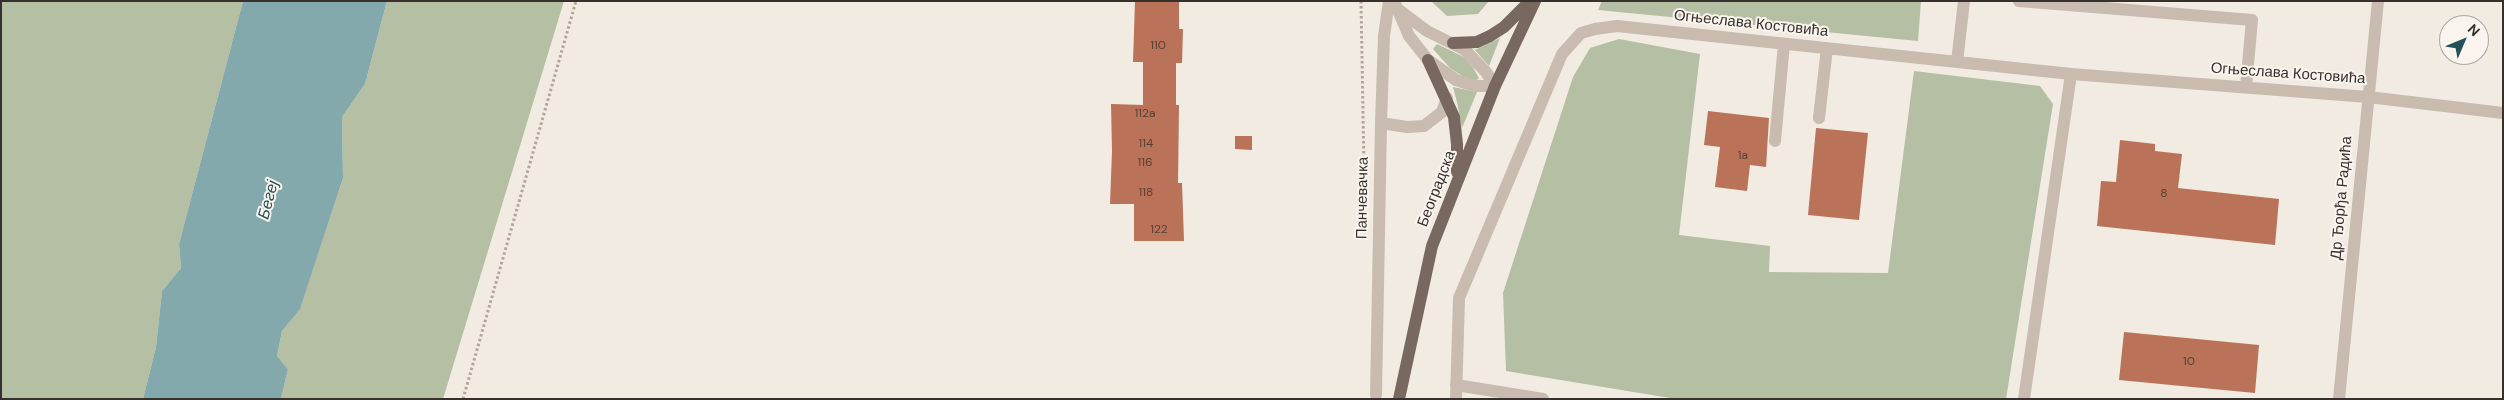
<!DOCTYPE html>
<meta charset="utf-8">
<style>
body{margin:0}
#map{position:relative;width:2504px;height:400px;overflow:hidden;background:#f1ebe2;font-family:"DM Sans",sans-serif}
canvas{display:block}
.frame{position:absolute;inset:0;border:2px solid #38302c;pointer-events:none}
.north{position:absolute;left:2439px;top:15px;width:50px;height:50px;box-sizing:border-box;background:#f9f4ee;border:1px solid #aca6a0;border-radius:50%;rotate:45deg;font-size:14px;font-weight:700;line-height:20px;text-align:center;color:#38302c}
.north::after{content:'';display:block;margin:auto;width:18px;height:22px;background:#255156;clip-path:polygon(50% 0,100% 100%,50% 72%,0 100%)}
</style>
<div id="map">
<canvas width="2504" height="400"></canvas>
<div class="frame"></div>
<div class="north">N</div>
</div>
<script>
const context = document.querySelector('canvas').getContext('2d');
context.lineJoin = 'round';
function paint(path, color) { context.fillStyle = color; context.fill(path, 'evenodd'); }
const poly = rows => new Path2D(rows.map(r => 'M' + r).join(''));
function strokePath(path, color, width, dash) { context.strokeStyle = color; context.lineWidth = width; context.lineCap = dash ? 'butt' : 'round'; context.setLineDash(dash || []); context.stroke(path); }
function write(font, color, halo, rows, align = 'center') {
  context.font = font + ' "DM Sans",sans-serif'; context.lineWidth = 4; context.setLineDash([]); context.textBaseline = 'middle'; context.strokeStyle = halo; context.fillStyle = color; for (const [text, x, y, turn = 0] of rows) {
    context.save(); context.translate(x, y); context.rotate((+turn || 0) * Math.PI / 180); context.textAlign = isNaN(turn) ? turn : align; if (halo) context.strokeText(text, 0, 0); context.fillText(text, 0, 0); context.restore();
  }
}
paint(poly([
 [1,1,243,1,179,244,181,268,162,291,156,347,143,399,1,399],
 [387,1,564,1,443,399,281,399,288,369,277,356,282,331,300,308,343,178,342,117,365,84],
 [1431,1,1489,1,1478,14,1447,16],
 [1602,1,1921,1,1918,41,1598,10],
 [1500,38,1489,66,1475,50],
 [1619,39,1700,54,1679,235,1770,246,1769,272,1888,273,1914,71,2040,86,2053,104,2006,399,1676,399,1506,371,1503,293,1573,77,1590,48],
 [1437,44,1464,57,1472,66,1479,78,1476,81,1467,79,1450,68,1433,49],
 [1453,87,1477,92,1462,128,1457,102]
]), '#b5bfa3');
paint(poly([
 [243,1,387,1,365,84,342,117,343,178,300,309,282,331,277,356,288,369,281,399,143,399,156,347,162,291,181,268,179,244]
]), '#84a9ac');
paint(poly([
 [1135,1,1179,1,1179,29,1183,29,1182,63,1176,63,1176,105,1179,105,1178,183,1182,183,1184,241,1134,241,1134,204,1110,204,1112,151,1111,104,1143,105,1143,62,1133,62],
 [1708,111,1769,118,1766,167,1750,165,1747,191,1715,187,1720,147,1704,145],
 [1816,128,1868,133,1859,220,1808,215],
 [1235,136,1252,136,1252,150,1235,149],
 [2120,140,2155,144,2155,151,2182,154,2178,188,2279,199,2275,245,2097,226,2101,181,2116,182],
 [2124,332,2259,345,2255,393,2119,380]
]), '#ba7258');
strokePath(poly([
 [1361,1,1364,168],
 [463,399,576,1]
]), '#b4a599', 3, [2.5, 2.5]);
strokePath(poly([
 [1394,1,1409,36,1428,60,1456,80,1475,86,1495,86],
 [2019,1,2252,20,2246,87],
 [1399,10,1427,31,1465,50,1486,72,1495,86],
 [1957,62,1964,1],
 [1819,118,1827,48],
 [1381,123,1407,127,1424,126,1442,112,1447,98],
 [1775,141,1784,44],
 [1456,385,1543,399],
 [1376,395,1381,123,1384,36,1389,1],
 [1456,399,1459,298,1562,54,1581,33,1595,29,1617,26,2071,74,2368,97,2503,113],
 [2024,399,2071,74],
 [2339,399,2378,1]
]), '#c9bbaf', 12);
strokePath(poly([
 [1453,43,1477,42,1490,36,1504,27,1530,1],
 [1428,60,1454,117,1457,144,1457,172],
 [1399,399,1432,246,1495,86,1535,1]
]), '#78685f', 12);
write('12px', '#584037', null, [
 ["110",1158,46],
 ["112a",1145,114],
 ["114",1146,144],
 ["1a",1743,156],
 ["116",1145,163],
 ["118",1146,193],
 ["8",2164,194],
 ["122",1159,230],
 ["10",2189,362]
]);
write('15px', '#38302c', '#f9f4ee', [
 ["Огњеслава Костовића",1751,24,6],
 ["Огњеслава Костовића",2288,74,4],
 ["Београдска",1437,189,-69],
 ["Панчевачка",1363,198,-89],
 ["Др Ђорђа Радића",2342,198,-85]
]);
write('italic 16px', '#255156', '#f9f4ee', [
 ["Бегеј",269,200,-75]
]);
</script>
